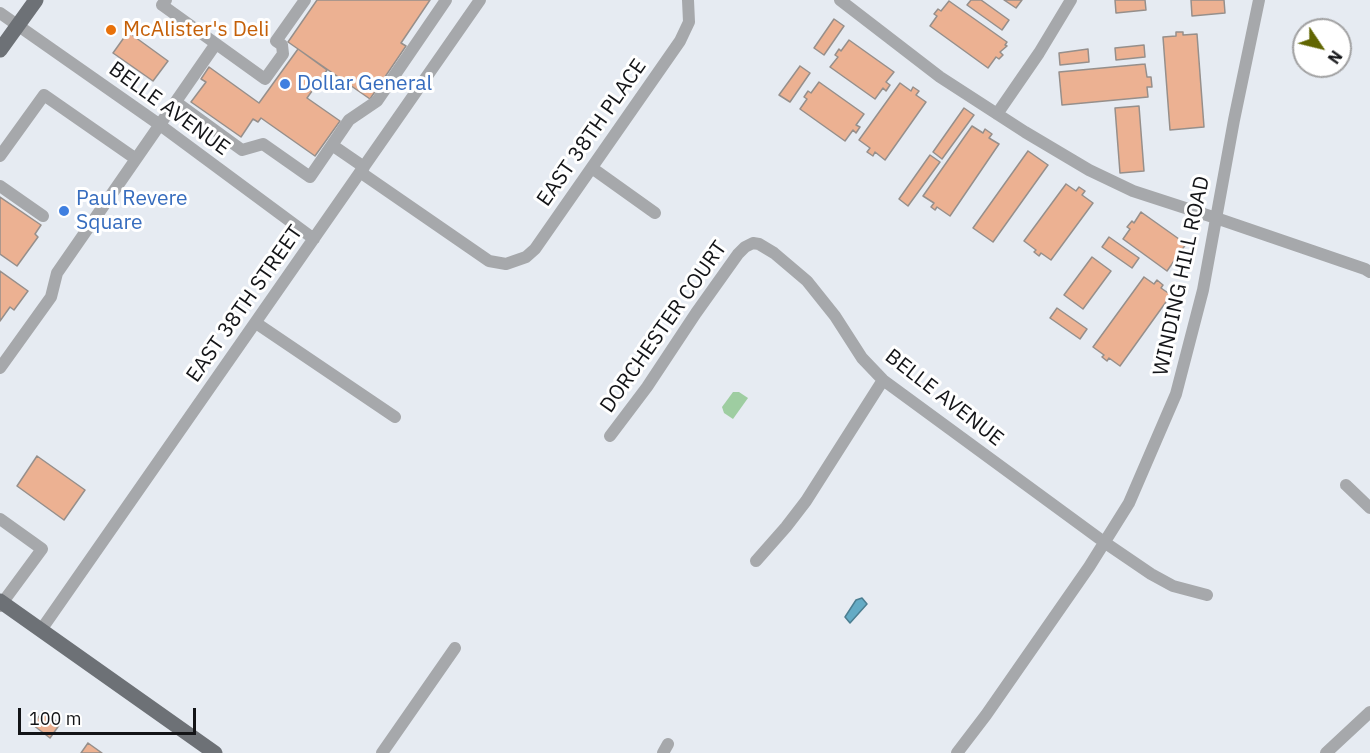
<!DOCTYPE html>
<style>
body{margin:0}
#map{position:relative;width:1370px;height:753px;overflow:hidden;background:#e6ebf2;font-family:"IBM Plex Sans",sans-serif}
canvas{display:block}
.north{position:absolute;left:1292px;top:18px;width:60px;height:60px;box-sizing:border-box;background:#fff;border:2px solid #a1a1a2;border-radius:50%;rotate:125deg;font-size:16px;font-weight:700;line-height:24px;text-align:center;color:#131417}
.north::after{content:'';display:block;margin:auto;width:21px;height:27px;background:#616602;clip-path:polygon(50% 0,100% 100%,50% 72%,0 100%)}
.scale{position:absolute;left:18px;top:708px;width:178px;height:27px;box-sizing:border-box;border:3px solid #131417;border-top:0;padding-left:8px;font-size:18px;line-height:21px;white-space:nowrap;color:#131417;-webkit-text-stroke:4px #fff;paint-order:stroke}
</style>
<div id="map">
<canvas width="1370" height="753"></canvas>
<div class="north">N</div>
<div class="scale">100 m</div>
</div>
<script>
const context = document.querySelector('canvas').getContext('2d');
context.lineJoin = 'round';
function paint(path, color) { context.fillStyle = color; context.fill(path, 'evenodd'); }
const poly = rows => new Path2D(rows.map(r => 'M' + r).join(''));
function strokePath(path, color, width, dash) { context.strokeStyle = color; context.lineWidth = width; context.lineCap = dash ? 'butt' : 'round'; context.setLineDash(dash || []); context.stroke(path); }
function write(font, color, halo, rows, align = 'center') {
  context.font = font + ' "IBM Plex Sans",sans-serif'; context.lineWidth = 6; context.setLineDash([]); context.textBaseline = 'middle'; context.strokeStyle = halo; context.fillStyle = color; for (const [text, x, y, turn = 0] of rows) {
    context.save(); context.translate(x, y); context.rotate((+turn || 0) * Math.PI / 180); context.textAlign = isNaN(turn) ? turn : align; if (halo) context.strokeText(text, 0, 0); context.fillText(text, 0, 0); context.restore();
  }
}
paint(poly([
 [733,392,739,392,748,398,733,419,724,413,722,407]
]), '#9ecda1');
const water = poly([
 [862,598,867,604,850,623,845,617,856,600,862,598]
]);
paint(water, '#64abc5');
strokePath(water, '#4c7e91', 1.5);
const building = poly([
 [317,0,430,0,401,43,406,46,370,99,288,42,317,0],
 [971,0,981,0,1009,20,1002,30,967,5,971,0],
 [1004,0,1022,0,1016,8,1004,0],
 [1115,0,1145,0,1146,10,1116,13,1115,0],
 [1191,0,1224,0,1225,13,1192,16,1191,0],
 [949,1,1007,42,1005,45,1007,46,1000,52,1003,55,999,59,996,57,988,68,930,26,937,16,934,14,938,9,941,11,949,1],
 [834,19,844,26,824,55,814,48,834,19],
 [128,32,168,61,153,81,113,53,128,32],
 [1176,32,1183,32,1183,35,1197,34,1204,127,1170,130,1163,37,1176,36,1176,32],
 [849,40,894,72,886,82,890,85,886,91,883,88,875,99,830,67,838,57,835,55,839,49,841,51,849,40],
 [1144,45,1145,57,1116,60,1115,48,1144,45],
 [298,49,327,70,307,98,340,121,315,156,261,118,258,122,253,119,241,137,191,102,206,82,201,79,209,67,259,103,298,49],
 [1088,49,1089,62,1060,65,1059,53,1088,49],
 [1145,64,1147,77,1151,77,1152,87,1147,87,1148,97,1062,105,1059,72,1145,64],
 [800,66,810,73,790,102,779,95,800,66],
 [819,82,864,114,856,125,860,127,856,133,853,130,845,141,800,109,807,99,804,97,808,91,811,93,819,82],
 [900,83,911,91,913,87,919,91,916,95,926,102,885,160,875,152,873,156,867,152,870,148,859,140,900,83],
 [1139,106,1144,171,1120,173,1115,108,1139,106],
 [964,108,974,115,942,159,933,152,964,108],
 [972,126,983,133,985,129,992,134,989,138,999,144,950,216,937,207,935,210,931,207,934,203,923,196,972,126],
 [1028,151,1048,165,993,242,973,228,1028,151],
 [930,155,940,162,908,206,899,199,930,155],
 [1066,184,1076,191,1079,187,1085,191,1082,195,1093,203,1051,260,1041,253,1039,256,1034,252,1036,250,1024,241,1066,184],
 [0,197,41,225,35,234,38,237,17,266,0,254,0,197],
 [1141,212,1186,244,1179,254,1182,256,1177,263,1174,261,1167,271,1123,239,1130,229,1127,227,1132,221,1134,223,1141,212],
 [1109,237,1139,258,1132,268,1102,247,1109,237],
 [1092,257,1111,271,1083,309,1064,295,1092,257],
 [0,271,28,291,14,310,10,307,0,321,0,271],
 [1144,277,1154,284,1157,280,1163,285,1161,288,1171,295,1120,366,1109,358,1107,361,1102,357,1104,355,1093,347,1144,277],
 [1057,308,1087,329,1080,339,1050,318,1057,308],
 [37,456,85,490,64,520,17,486,37,456],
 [43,711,60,724,50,738,33,725,43,711],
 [88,743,102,753,81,753,88,743]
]);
paint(building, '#ecb192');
strokePath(building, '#968f8b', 1.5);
strokePath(poly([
 [166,0,162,5,265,79,283,54,282,45,276,41,305,0],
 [840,0,940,77,1025,132,1089,170,1133,191,1216,218,1365,269,1370,272],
 [0,13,160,125,314,239],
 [176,102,242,150,263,144,310,177,349,120,377,101,446,0],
 [997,114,1039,53,1071,0],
 [332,145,364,167],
 [0,156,44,95,136,159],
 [592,168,655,213],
 [360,172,489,261,506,264,526,257,535,249,680,41,689,22,688,0],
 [0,186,43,216],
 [256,323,395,417],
 [0,368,51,297,57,273,215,45],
 [610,436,647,387,696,313,738,254,745,247,753,243,759,244,774,253,807,281,835,316,862,358,883,380,1104,542,1151,574,1173,586,1207,595],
 [1346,485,1370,508],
 [0,519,42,549,0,606],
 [756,561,786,527,806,501,883,380],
 [41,630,480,0],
 [382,753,455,648],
 [663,753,668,744],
 [957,753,986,715,1089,567,1129,503,1176,394,1203,290,1234,120,1259,0],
 [1326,753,1370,712]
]), '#a6a8ab', 12);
strokePath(poly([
 [0,50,36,0],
 [0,601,215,753]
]), '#6d7176', 15);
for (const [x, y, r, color] of [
 [111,30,6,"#e8710a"],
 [285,84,6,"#3f7fe0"],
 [64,211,6,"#3f7fe0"]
]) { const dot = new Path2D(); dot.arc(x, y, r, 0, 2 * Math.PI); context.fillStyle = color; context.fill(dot); strokePath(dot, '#fff', 2); }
write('21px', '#c56008', '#fff', [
 ["McAlister's Deli",123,30]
], 'left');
write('21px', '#366cbe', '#fff', [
 ["Dollar General",297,84],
 ["Paul Revere",76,199],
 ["Square",76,223]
], 'left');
write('21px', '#131417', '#fff', [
 ["BELLE AVENUE",169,109,36],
 ["EAST 38TH PLACE",592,133,-55],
 ["WINDING HILL ROAD",1182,276,-78],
 ["EAST 38TH STREET",245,304,-55],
 ["DORCHESTER COURT",664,327,-55],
 ["BELLE AVENUE",944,398,38]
]);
</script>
